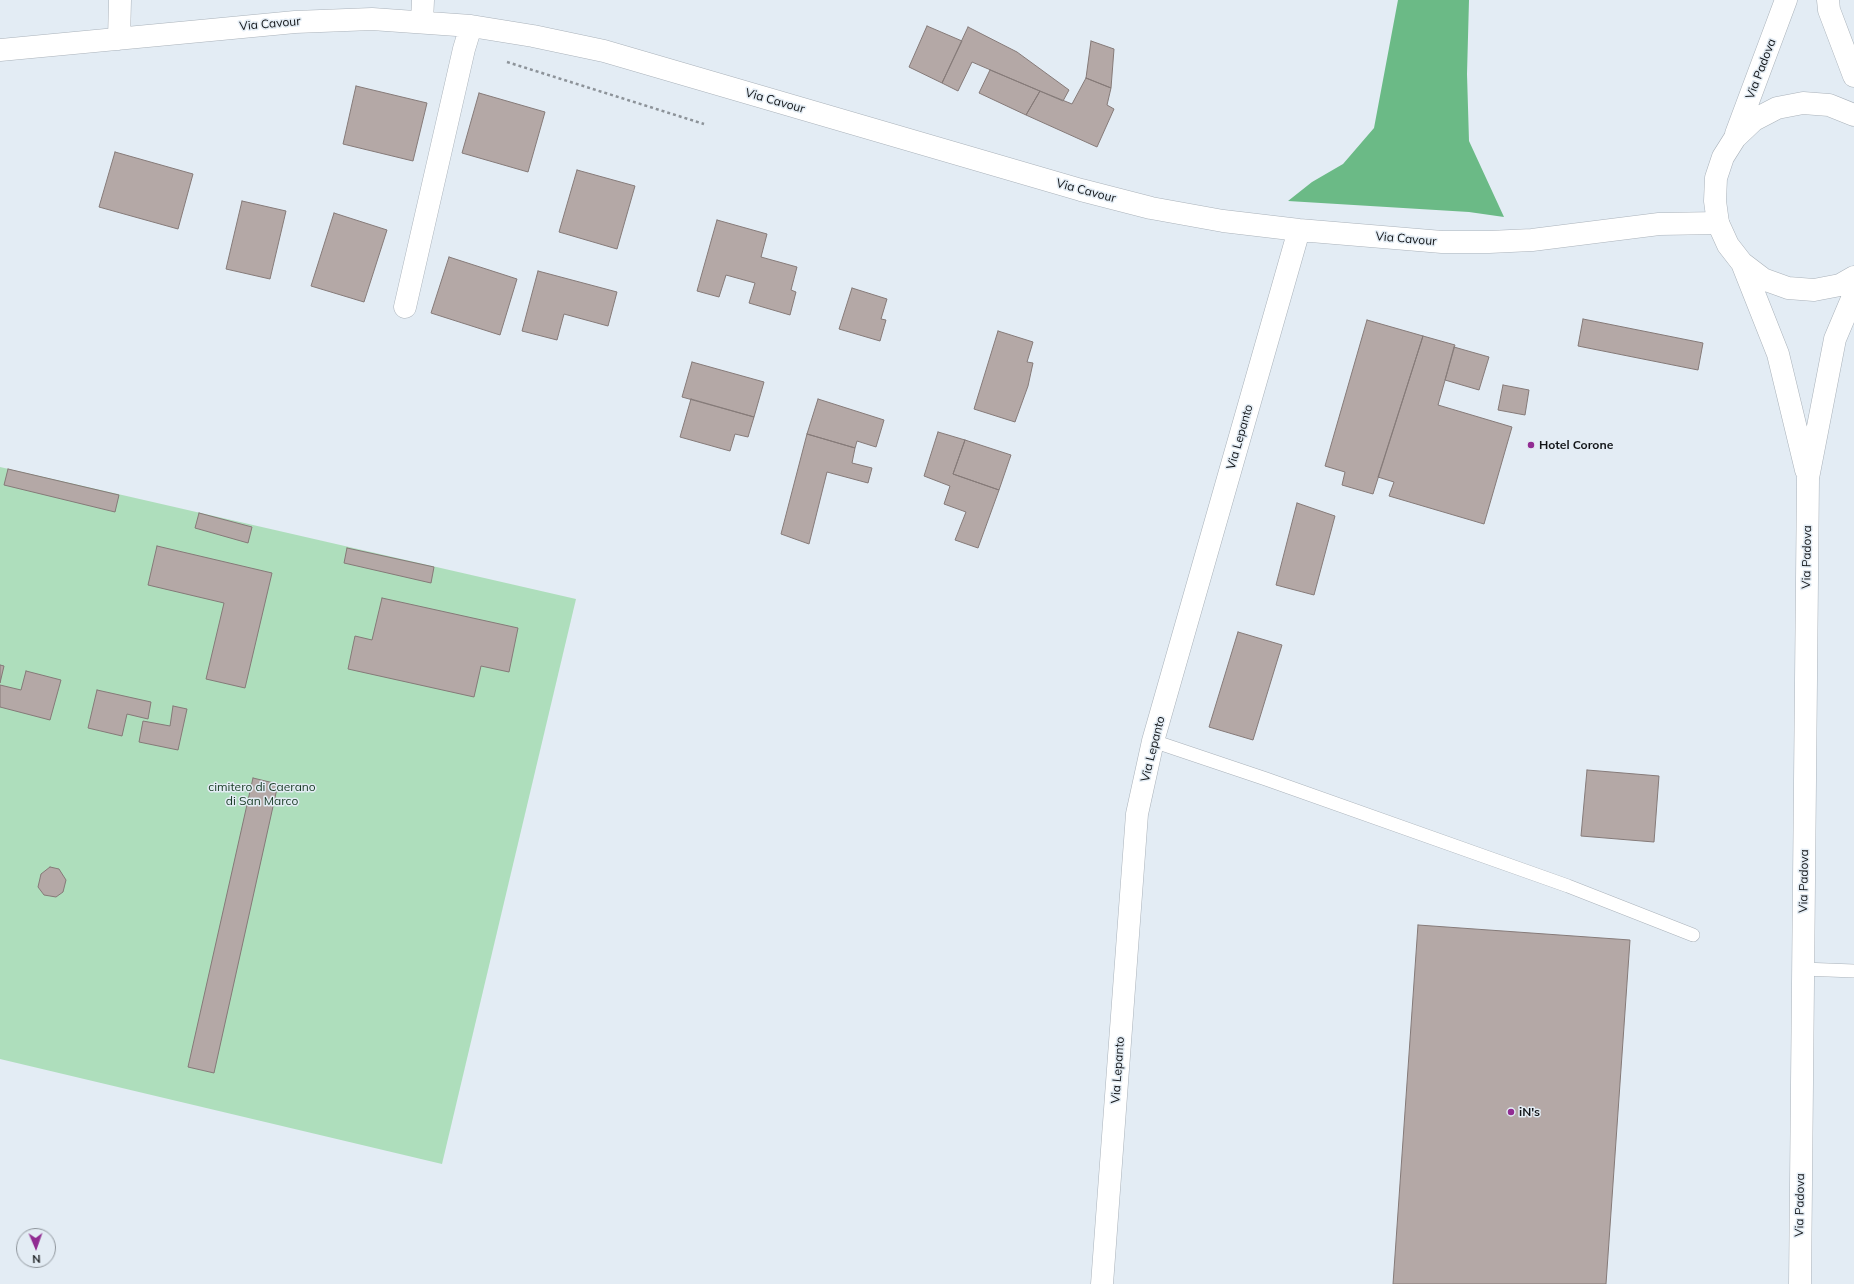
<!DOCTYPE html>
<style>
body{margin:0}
#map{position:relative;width:1854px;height:1284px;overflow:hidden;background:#e3ecf4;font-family:Mulish,sans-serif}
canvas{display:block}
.north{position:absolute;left:16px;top:1228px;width:40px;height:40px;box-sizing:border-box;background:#e3ecf4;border:1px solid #8f969c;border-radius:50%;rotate:178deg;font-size:11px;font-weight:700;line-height:16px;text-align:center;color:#111417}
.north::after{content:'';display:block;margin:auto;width:14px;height:18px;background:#912c92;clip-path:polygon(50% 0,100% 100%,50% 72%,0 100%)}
</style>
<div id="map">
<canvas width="1854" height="1284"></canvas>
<div class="north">N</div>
</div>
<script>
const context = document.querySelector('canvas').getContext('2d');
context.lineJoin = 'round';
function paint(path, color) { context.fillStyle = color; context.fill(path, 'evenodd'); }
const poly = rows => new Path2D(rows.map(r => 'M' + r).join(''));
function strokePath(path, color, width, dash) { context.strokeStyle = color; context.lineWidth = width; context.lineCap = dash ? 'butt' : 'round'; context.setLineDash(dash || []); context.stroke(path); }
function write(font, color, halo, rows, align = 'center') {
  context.font = font + ' Mulish,sans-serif'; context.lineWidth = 3; context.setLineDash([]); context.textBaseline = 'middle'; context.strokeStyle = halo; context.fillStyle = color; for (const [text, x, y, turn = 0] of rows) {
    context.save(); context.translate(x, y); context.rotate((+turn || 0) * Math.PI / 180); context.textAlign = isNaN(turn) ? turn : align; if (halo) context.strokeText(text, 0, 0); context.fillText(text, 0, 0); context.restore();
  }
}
paint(poly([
 [0,467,576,599,442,1164,0,1059]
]), '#aedebc');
paint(poly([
 [1398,0,1469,0,1467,74,1469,141,1504,217,1469,212,1288,201,1312,182,1343,164,1374,128]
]), '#6bba86');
const building = poly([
 [927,26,962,41,942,83,909,67,927,26],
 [968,27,1017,52,1069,90,1063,101,972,62,958,91,942,83,968,27],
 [1091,41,1114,49,1111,88,1086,78,1091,41],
 [990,70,1040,91,1026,115,979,93,990,70],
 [1086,78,1111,88,1107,105,1114,109,1097,147,1026,115,1040,91,1072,104,1086,78],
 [356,86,427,103,413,161,343,144,356,86],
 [479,93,545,112,528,172,462,153,479,93],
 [115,152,193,174,178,229,99,207,115,152],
 [577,170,635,186,617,249,559,232,577,170],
 [242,201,286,211,270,279,226,269,242,201],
 [334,213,387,230,364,302,311,286,334,213],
 [717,220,767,234,761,257,797,267,791,290,796,292,790,315,749,303,755,283,726,275,719,297,697,291,717,220],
 [449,257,517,279,500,335,431,313,449,257],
 [538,271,617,292,608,326,564,314,557,340,522,331,538,271],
 [852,288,887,299,881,319,886,320,880,341,839,329,852,288],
 [1583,319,1703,343,1698,370,1578,346,1583,319],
 [1367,320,1423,336,1373,494,1342,485,1345,472,1325,466,1367,320],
 [998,331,1033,342,1027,362,1033,363,1028,386,1015,422,974,409,998,331],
 [1423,336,1455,345,1438,405,1512,427,1484,524,1389,496,1394,482,1378,477,1423,336],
 [1454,347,1489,357,1479,390,1445,380,1454,347],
 [692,362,764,382,754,417,682,397,692,362],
 [1503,385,1529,390,1525,415,1498,410,1503,385],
 [691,399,754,417,748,437,735,434,730,451,680,437,691,399],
 [818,399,884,420,876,447,857,441,855,448,807,434,818,399],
 [938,432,965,440,953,474,999,490,978,548,955,540,966,512,944,504,950,486,924,476,938,432],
 [807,434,855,448,852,463,872,468,868,483,827,472,809,544,781,534,807,434],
 [965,440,1011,455,999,490,953,474,965,440],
 [8,469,119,495,115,512,4,485,8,469],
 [1297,503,1335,516,1314,595,1276,585,1297,503],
 [199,513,252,527,248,543,195,528,199,513],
 [157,546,272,573,245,688,206,679,224,603,148,585,157,546],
 [347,548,434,567,431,583,344,563,347,548],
 [382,598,518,628,509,672,481,666,474,697,348,669,355,636,372,640,382,598],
 [1238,632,1282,645,1253,740,1209,727,1238,632],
 [0,665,4,666,0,683,0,665],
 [26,671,61,680,50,720,0,707,0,685,21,690,26,671],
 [97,690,151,702,148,719,127,714,122,736,88,728,97,690],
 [173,706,187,709,178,750,139,742,143,721,170,726,173,706],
 [1587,770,1659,776,1654,842,1581,836,1587,770],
 [253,778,278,784,214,1073,188,1067,253,778],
 [50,867,59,869,66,880,63,892,56,897,44,895,38,887,41,874,50,867],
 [1418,925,1630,940,1606,1284,1393,1284,1418,925]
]);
paint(building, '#b4a8a6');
strokePath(building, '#857a78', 1);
const lane = poly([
 [1153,741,1266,779,1568,886,1693,935],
 [1803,969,1854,971]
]);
const street = poly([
 [422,22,423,0],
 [119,39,120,0],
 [0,50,295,22,372,19,471,26,533,36,604,51,1081,190,1151,208,1223,221,1299,230,1442,242,1489,242,1532,240,1659,224,1718,223],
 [405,307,464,49,471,26],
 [1102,1284,1137,814,1153,741,1299,230]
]);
const primary = poly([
 [1828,0,1829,10,1854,76],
 [1854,115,1829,105,1803,103,1777,108,1754,120,1735,138,1723,157,1716,178,1715,201,1718,223,1728,245,1742,263,1763,279,1788,288,1814,290,1840,285,1854,277],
 [1736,134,1786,0],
 [1742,263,1778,354,1806,470],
 [1800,1284,1808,478,1835,339,1854,294]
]);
strokePath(lane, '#aab2ba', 14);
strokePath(street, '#aab2ba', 23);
strokePath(primary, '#aab2ba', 23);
strokePath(poly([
 [507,62,704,124]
]), '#8d9399', 2.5, [3, 3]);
strokePath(lane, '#fff', 13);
strokePath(street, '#fff', 22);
strokePath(primary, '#fff', 22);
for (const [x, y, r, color] of [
 [1531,445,4,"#912c92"],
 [1511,1112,4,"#912c92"]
]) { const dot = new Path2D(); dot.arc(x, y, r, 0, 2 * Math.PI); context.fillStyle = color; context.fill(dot); strokePath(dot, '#e3ecf4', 1.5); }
write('12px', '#111417', '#e3ecf4', [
 ["Via Cavour",270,24,-5],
 ["Via Padova",1761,69,-69],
 ["Via Cavour",775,101,16],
 ["Via Cavour",1086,191,15],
 ["Via Cavour",1406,239,5],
 ["Via Lepanto",1240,437,-74],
 ["Via Padova",1807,557,-89],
 ["Via Lepanto",1153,749,-76],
 ["Via Padova",1804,881,-89],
 ["Via Lepanto",1118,1070,-86],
 ["Via Padova",1800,1205,-89]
]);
write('bold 12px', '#111417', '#e3ecf4', [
 ["Hotel Corone",1539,445],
 ["iN's",1519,1112]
], 'left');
write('12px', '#173923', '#e3ecf4', [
 ["cimitero di Caerano",262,787],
 ["di San Marco",262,801]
]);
</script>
